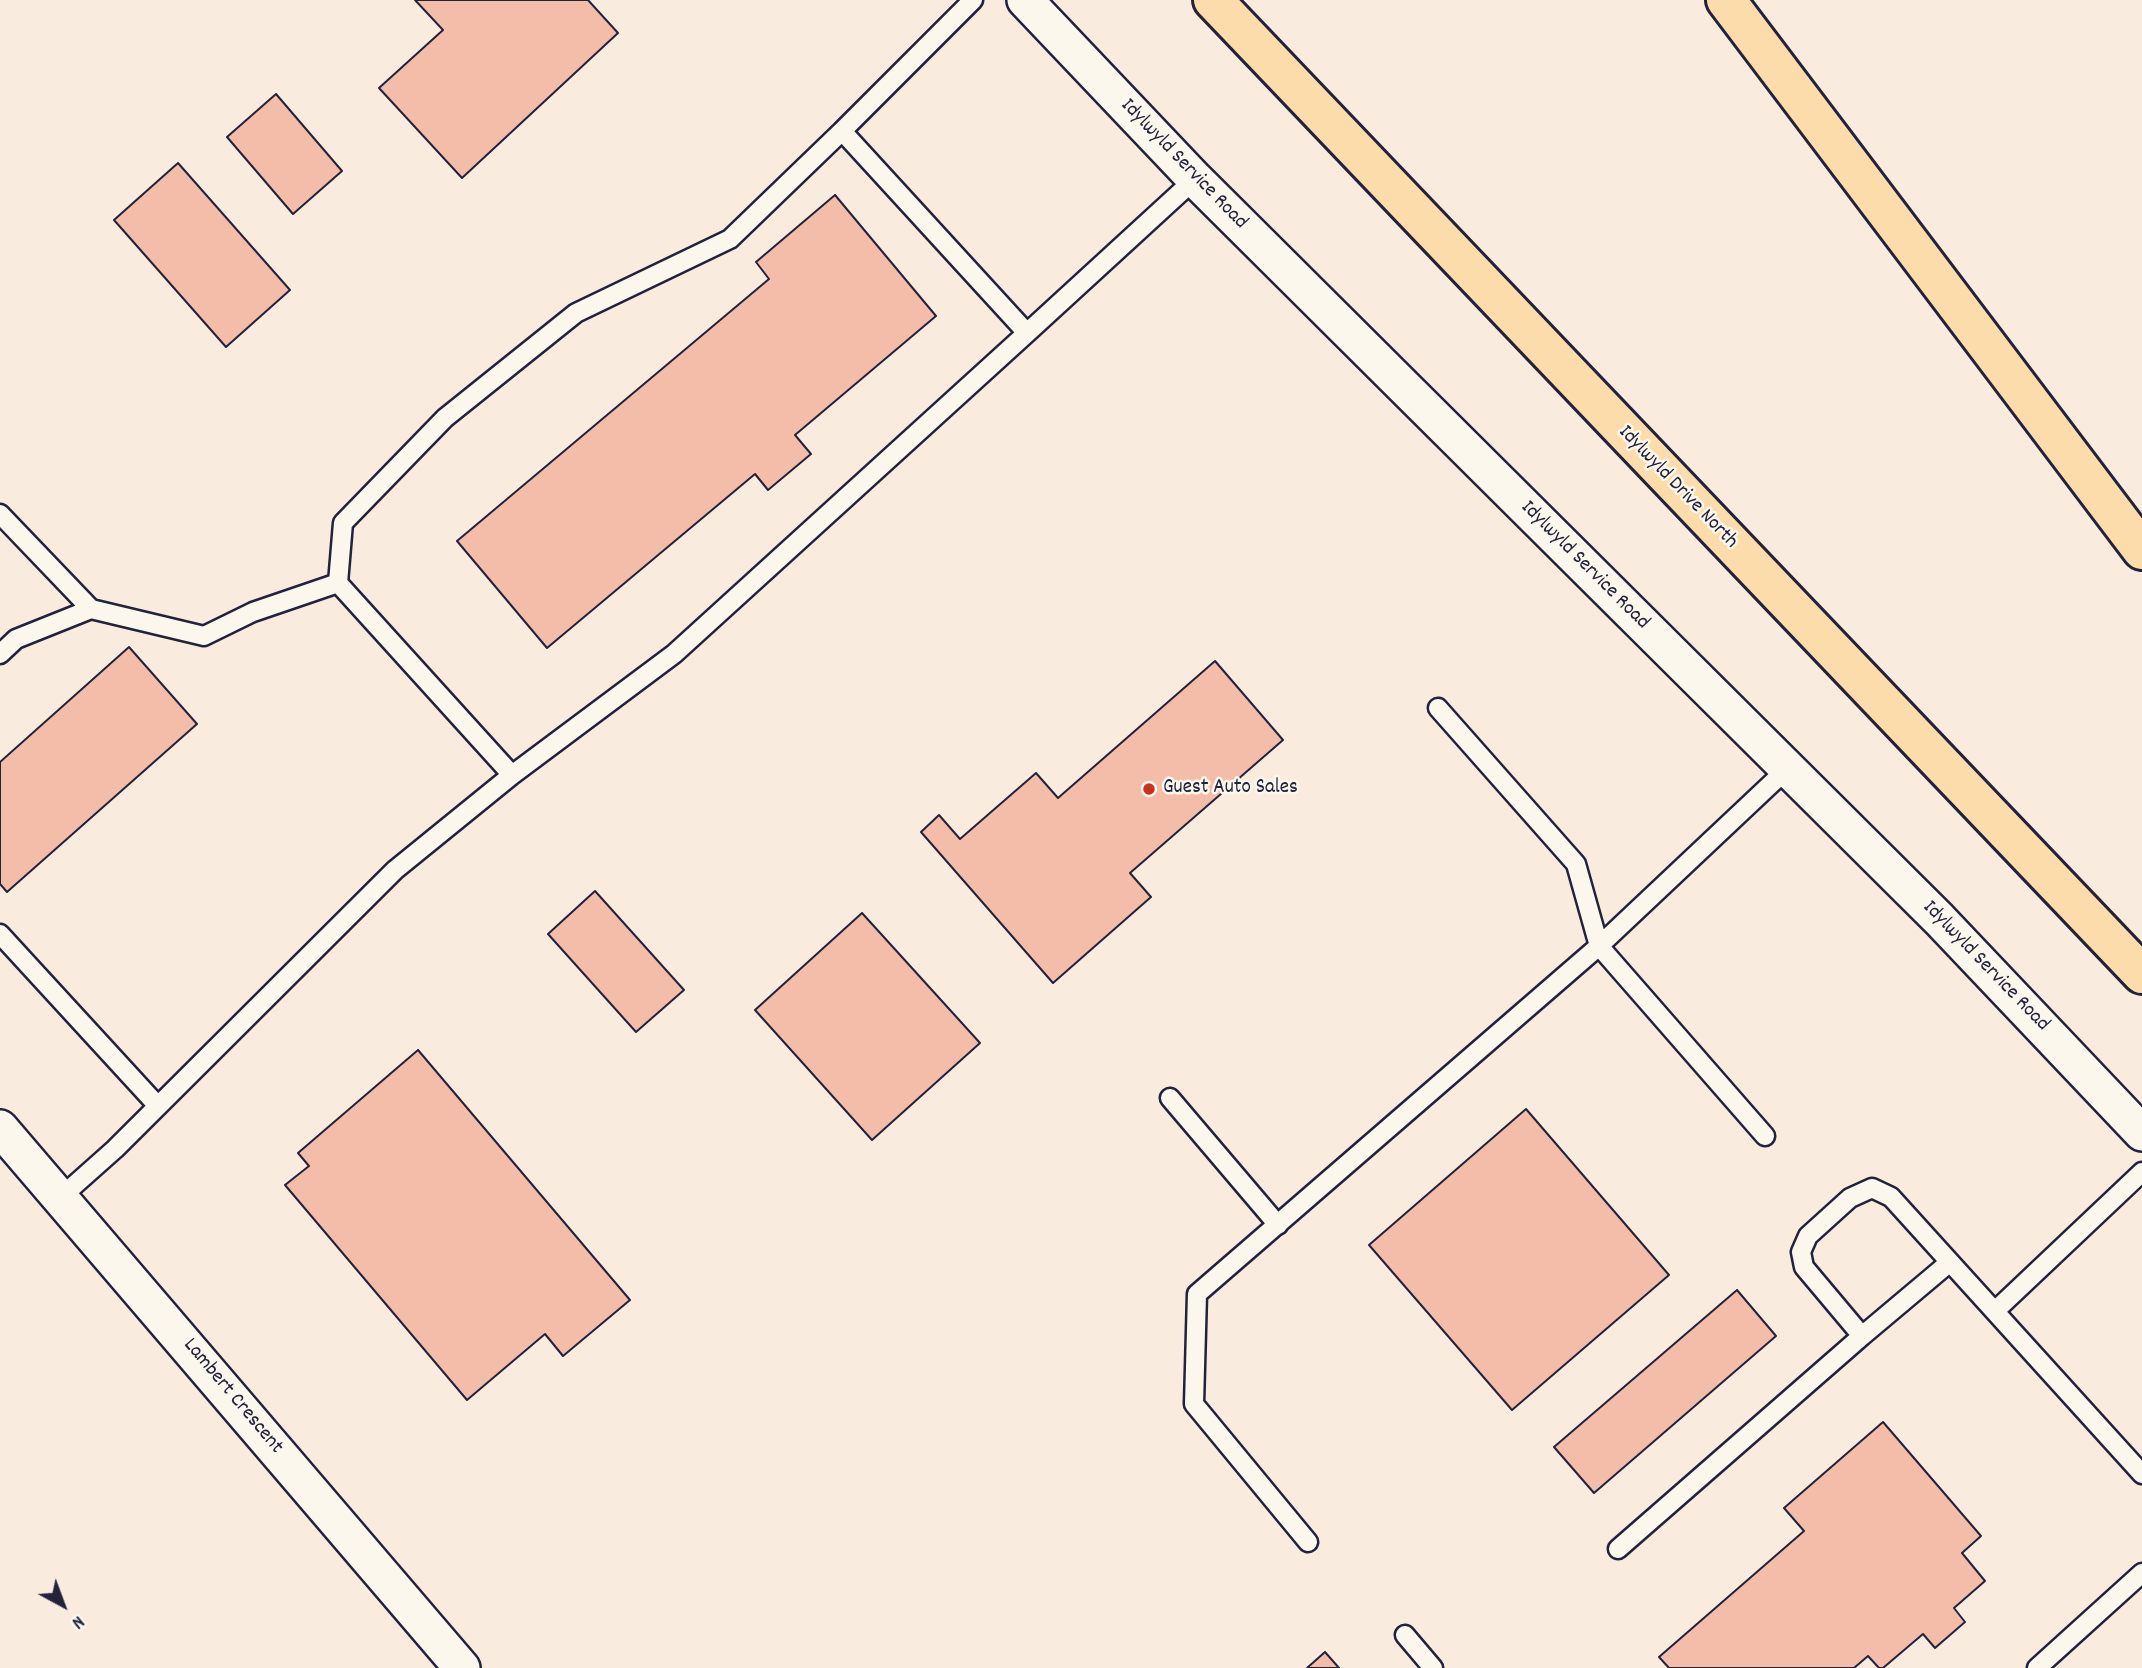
<!DOCTYPE html>
<style>
body{margin:0}
#map{position:relative;width:2142px;height:1668px;overflow:hidden;background:#faebdf;font-family:Dekko,sans-serif}
canvas{display:block}
.north{position:absolute;left:28px;top:1570px;width:70px;height:70px;-webkit-text-stroke:5px #fbf7ec;paint-order:stroke;rotate:139deg;font-size:19px;font-weight:700;line-height:28px;text-align:center;color:#22223b}
.north::after{content:'';display:block;margin:auto;width:24px;height:32px;background:#22223b;clip-path:polygon(50% 0,100% 100%,50% 72%,0 100%)}
</style>
<div id="map">
<canvas width="2142" height="1668"></canvas>
<div class="north">N</div>
</div>
<script>
const context = document.querySelector('canvas').getContext('2d');
context.lineJoin = 'round';
function paint(path, color) { context.fillStyle = color; context.fill(path, 'evenodd'); }
const poly = rows => new Path2D(rows.map(r => 'M' + r).join(''));
function strokePath(path, color, width, dash) { context.strokeStyle = color; context.lineWidth = width; context.lineCap = dash ? 'butt' : 'round'; context.setLineDash(dash || []); context.stroke(path); }
function write(font, color, halo, rows, align = 'center') {
  context.font = font + ' Dekko,sans-serif'; context.lineWidth = 5; context.setLineDash([]); context.textBaseline = 'middle'; context.strokeStyle = halo; context.fillStyle = color; for (const [text, x, y, turn = 0] of rows) {
    context.save(); context.translate(x, y); context.rotate((+turn || 0) * Math.PI / 180); context.textAlign = isNaN(turn) ? turn : align; if (halo) context.strokeText(text, 0, 0); context.fillText(text, 0, 0); context.restore();
  }
}
const building = poly([
 [415,0,588,0,618,33,462,178,379,88,443,30,415,0],
 [276,94,342,171,293,214,227,137,276,94],
 [178,163,290,290,226,347,114,220,178,163],
 [835,195,936,316,795,435,811,454,768,490,755,474,547,648,457,541,769,279,756,262,835,195],
 [129,647,197,724,7,892,0,884,0,762,129,647],
 [1215,661,1283,740,1130,873,1151,897,1053,983,921,832,939,815,960,839,1036,773,1058,798,1215,661],
 [595,891,684,990,636,1032,548,934,595,891],
 [862,913,980,1043,872,1140,755,1010,862,913],
 [418,1050,630,1300,563,1356,545,1334,467,1400,285,1185,309,1166,298,1153,418,1050],
 [1526,1109,1669,1275,1512,1410,1369,1245,1526,1109],
 [1737,1290,1776,1336,1594,1493,1554,1447,1737,1290],
 [1883,1422,1981,1536,1962,1553,1985,1581,1954,1608,1965,1622,1935,1648,1923,1634,1883,1668,1879,1668,1868,1656,1854,1668,1669,1668,1659,1657,1804,1531,1784,1508,1883,1422],
 [1325,1652,1339,1668,1307,1668,1325,1652]
]);
paint(building, '#f4bda9');
strokePath(building, '#22223b', 2);
const lane = poly([
 [973,0,842,131,1027,333,1195,179],
 [842,131,730,239,576,313,445,418,343,523,338,583,512,775,674,654,1027,333],
 [0,514,91,609],
 [0,654,16,639,91,609,204,636,253,612,338,583],
 [0,934,157,1105],
 [1170,1098,1278,1225],
 [1765,1136,1599,946,1788,768],
 [61,1197,115,1149,395,870,512,775],
 [1995,1311,2142,1172],
 [1862,1336,1950,1262],
 [1308,1542,1194,1404,1197,1294,1599,946,1576,864,1438,708],
 [1618,1549,1862,1336,1804,1267,1801,1252,1808,1236,1850,1198,1872,1188,1891,1197,2142,1474],
 [1405,1635,1433,1668],
 [2037,1668,2142,1573]
]);
const street = poly([
 [1025,0,1195,179,1939,919,2142,1133],
 [0,1128,462,1668]
]);
const highway = poly([
 [1213,0,2142,974],
 [1726,0,2142,550]
]);
strokePath(lane, '#22223b', 23);
strokePath(street, '#22223b', 40);
strokePath(highway, '#22223b', 44);
strokePath(lane, '#fbf7ec', 18);
strokePath(street, '#fbf7ec', 35);
strokePath(highway, '#fddcac', 38);
for (const [x, y, r, color] of [
 [1149,789,7,"#c8321e"]
]) { const dot = new Path2D(); dot.arc(x, y, r, 0, 2 * Math.PI); context.fillStyle = color; context.fill(dot); strokePath(dot, '#fbf7ec', 2.5); }
write('21px', '#22223b', '#fbf7ec', [
 ["Idylwyld Service Road",1183,165,46],
 ["Idylwyld Drive North",1677,488,46],
 ["Idylwyld Service Road",1584,566,45],
 ["Idylwyld Service Road",1985,967,46],
 ["Lambert Crescent",232,1397,50]
]);
write('21px', '#22223b', '#fbf7ec', [
 ["Guest Auto Sales",1163,789]
], 'left');
</script>
